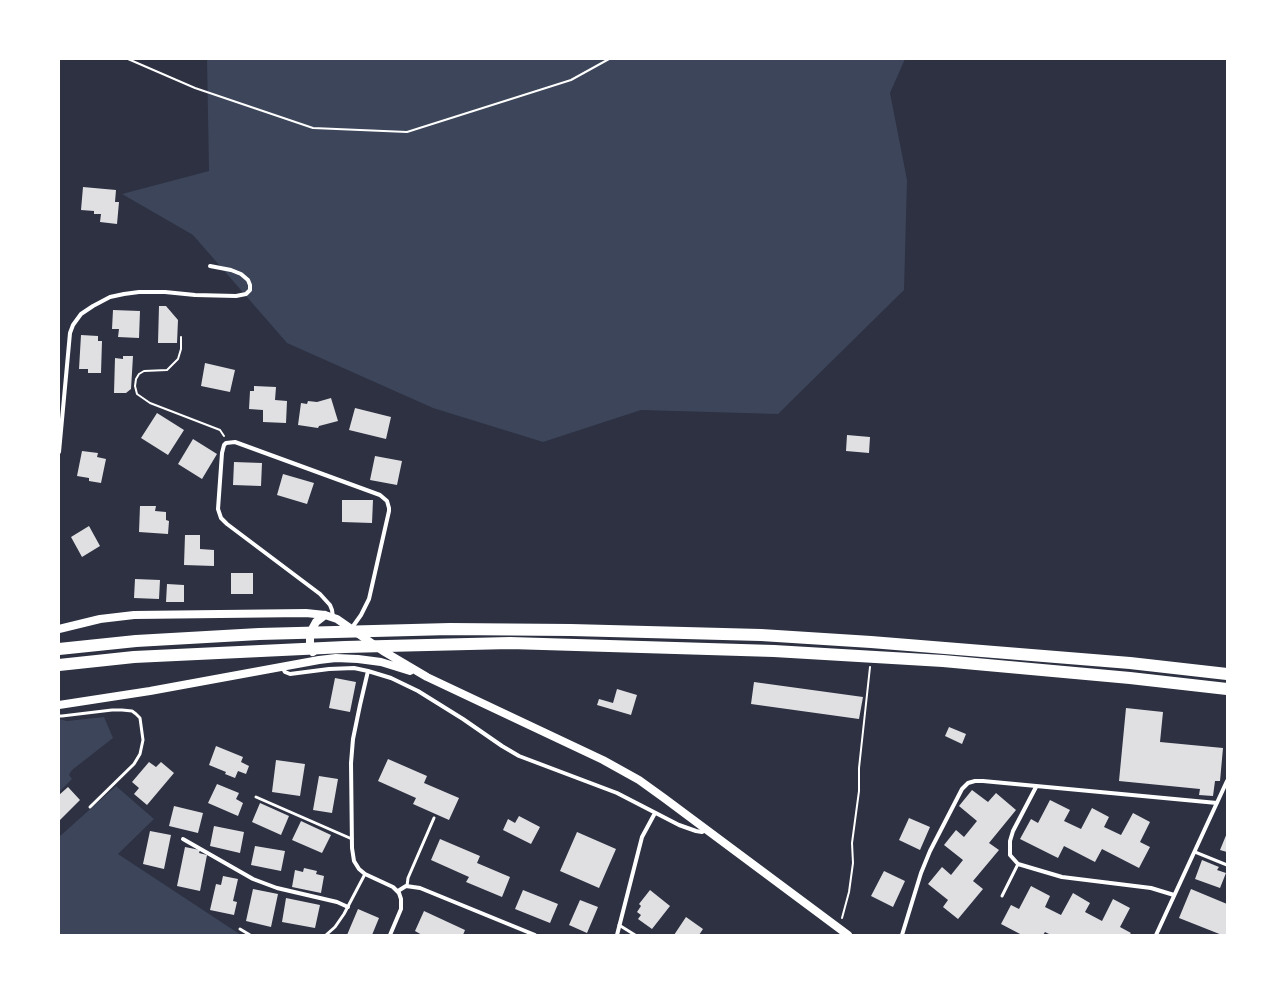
<!DOCTYPE html>
<style>
body{margin:0}
#map{position:relative;width:1286px;height:994px;overflow:hidden;background:#2d3142;font-family:"IBM Plex Sans",sans-serif}
canvas{display:block}
.frame{position:absolute;inset:0;border:60px solid #fff;pointer-events:none}
</style>
<div id="map">
<canvas width="1286" height="994"></canvas>
<div class="frame"></div>
</div>
<script>
const context = document.querySelector('canvas').getContext('2d');
context.lineJoin = 'round';
function paint(path, color) { context.fillStyle = color; context.fill(path, 'evenodd'); }
const poly = rows => new Path2D(rows.map(r => 'M' + r).join(''));
function strokePath(path, color, width, dash) { context.strokeStyle = color; context.lineWidth = width; context.lineCap = dash ? 'butt' : 'round'; context.setLineDash(dash || []); context.stroke(path); }
paint(poly([
 [207,59,905,59,890,93,907,180,904,290,778,414,641,410,543,442,433,408,287,343,193,235,122,194,209,171],
 [104,717,113,738,72,770,69,775,72,779,59,792,59,719,67,721],
 [116,786,154,819,118,854,241,935,59,935,59,837]
]), '#3c4559');
paint(poly([
 [83,187,116,190,115,202,119,202,117,224,100,222,101,214,94,214,94,211,81,210],
 [159,306,166,306,178,320,177,343,158,343],
 [113,310,140,311,139,338,118,337,119,329,112,329],
 [81,335,98,336,98,341,102,341,101,373,88,373,88,369,79,369],
 [123,356,133,356,131,389,126,393,114,393,115,358,123,359],
 [205,363,235,370,230,392,201,386],
 [254,386,276,387,275,400,287,401,286,423,263,422,263,410,249,409,250,391,254,391],
 [331,398,338,421,319,426,318,428,298,425,301,403,307,404,308,401,317,402],
 [355,408,391,417,386,439,349,430],
 [157,413,184,430,168,455,141,438],
 [847,435,870,437,869,453,846,451],
 [193,439,217,454,202,479,178,464],
 [82,451,98,453,97,457,106,459,101,483,89,481,89,478,77,476],
 [375,456,402,461,397,485,370,480],
 [234,462,262,463,261,486,233,485],
 [283,474,314,483,307,504,277,495],
 [342,500,373,500,372,523,342,522],
 [140,506,156,506,155,511,166,512,166,520,169,521,168,534,139,532],
 [89,526,100,546,82,557,71,537],
 [185,535,200,535,200,549,214,550,214,566,184,565],
 [231,573,253,573,253,594,231,594],
 [135,579,160,580,159,599,134,598],
 [167,584,184,585,184,602,166,602],
 [335,678,356,682,350,712,329,708],
 [754,682,863,697,859,719,751,704],
 [617,689,637,695,631,715,597,705,599,699,613,703],
 [1126,708,1163,712,1160,742,1223,748,1220,781,1215,781,1213,796,1199,795,1200,789,1119,781],
 [949,727,966,734,962,744,945,736],
 [216,746,243,757,241,762,249,766,246,774,238,771,235,778,225,774,226,772,209,765],
 [388,759,427,776,424,783,459,798,449,820,413,804,416,798,378,781],
 [276,760,305,764,300,796,272,792],
 [149,762,156,767,161,762,174,773,147,805,134,794,139,788,132,782],
 [319,776,338,779,332,813,313,810],
 [217,784,239,793,236,799,243,803,238,816,208,803],
 [68,787,80,800,59,821,59,795],
 [972,790,988,802,996,793,1016,810,989,843,999,850,973,881,983,889,958,919,943,907,948,900,928,884,942,867,951,875,963,860,944,845,956,830,964,837,977,821,959,806],
 [1050,800,1070,810,1064,821,1081,829,1092,808,1109,817,1104,827,1121,835,1133,813,1150,822,1140,842,1150,847,1139,868,1102,849,1095,862,1064,846,1058,858,1020,839,1031,819,1038,823],
 [260,803,289,816,281,835,252,822],
 [174,806,203,813,198,833,169,826],
 [519,816,540,827,531,844,503,830,508,819,515,823],
 [909,818,930,827,920,850,899,840],
 [301,821,331,835,322,853,292,840],
 [214,826,244,832,240,853,210,846],
 [150,831,171,835,164,869,143,864],
 [577,832,616,849,599,888,560,871],
 [1227,833,1227,852,1220,850],
 [440,839,480,856,477,863,510,877,502,897,466,882,469,877,431,860],
 [255,846,285,851,281,871,251,865],
 [185,847,200,850,199,853,207,855,200,891,177,886],
 [1202,860,1219,867,1217,870,1226,873,1220,888,1195,879],
 [304,868,317,871,316,874,324,876,321,893,292,887,295,870,303,872],
 [884,871,905,881,893,907,871,896],
 [223,876,238,879,233,901,237,902,234,915,210,910,216,884,221,885],
 [1031,886,1050,896,1045,907,1061,915,1073,893,1090,903,1085,912,1102,921,1113,899,1130,908,1120,927,1131,933,1129,935,1051,935,1045,932,1043,935,1022,935,1001,924,1011,905,1019,909],
 [253,889,278,894,271,927,246,921],
 [1191,889,1227,904,1227,935,1222,935,1179,918],
 [523,890,558,904,550,923,515,909],
 [650,890,670,906,652,929,638,919,641,915,637,912,641,906,639,904],
 [286,898,320,905,315,928,282,922],
 [580,900,598,907,587,933,569,925],
 [358,909,379,918,372,935,347,935],
 [424,911,465,930,463,935,422,935,415,931],
 [686,917,703,929,699,935,674,935]
]), '#e0e0e3');
strokePath(poly([
 [128,59,195,88,313,128,407,132,571,80,609,59],
 [181,337,181,349,178,359,167,370,144,371,139,374,136,379,135,386,137,394,150,403,220,430,224,436],
 [842,918,849,892,853,863,852,843,859,791,859,768,870,667]
]), '#fff', 2);
strokePath(poly([
 [59,716,62,716,112,710,122,710,132,711,136,714,140,718,143,740,140,754,134,764,90,807],
 [256,797,352,839],
 [1195,852,1227,865],
 [407,886,408,878,434,818],
 [1002,896,1018,864],
 [619,925,635,935],
 [240,929,250,935],
 [326,935,335,927,344,914,365,874]
]), '#fff', 3);
strokePath(poly([
 [59,452,70,333,73,325,81,314,93,306,110,297,124,294,139,292,165,292,195,295,236,296,246,294,250,290,250,285,248,280,241,274,231,270,210,266],
 [333,617,332,610,330,605,320,594,227,524,221,518,218,509,222,453,224,445,226,443,235,442,380,495,387,501,389,508,389,511,369,599,361,615,351,629],
 [282,667,285,672,290,674,329,669,354,668,368,671,391,678,418,691,463,719,502,746,519,756,617,793,679,825,696,831,702,832,706,830],
 [368,671,360,705,353,739,351,763,352,848,354,861,359,869,365,874,393,887,399,893,401,899,401,909,390,935],
 [1036,787,1013,831,1010,841,1010,855,1018,864,1062,877,1151,888,1174,895],
 [183,839,253,879,277,888,337,902,348,907],
 [398,891,406,886,420,888,535,935],
 [617,935,642,837,655,813],
 [902,935,921,873,930,851,962,789,968,783,975,781,983,781,1217,803],
 [1156,935,1227,781]
]), '#fff', 4);
strokePath(poly([
 [59,629,100,619,134,615,306,613,325,615,337,619,383,651,427,677,603,760,639,780,664,798,848,935],
 [313,652,310,644,310,633,316,622,325,615],
 [59,705,150,691,319,660,336,658,358,659,381,662,410,671]
]), '#fff', 8);
strokePath(poly([
 [59,649,136,641,259,634,450,629,571,630,761,635,871,642,1130,663,1227,674],
 [59,665,134,657,345,647,510,643,774,651,943,661,1130,678,1227,689]
]), '#fff', 12);
</script>
